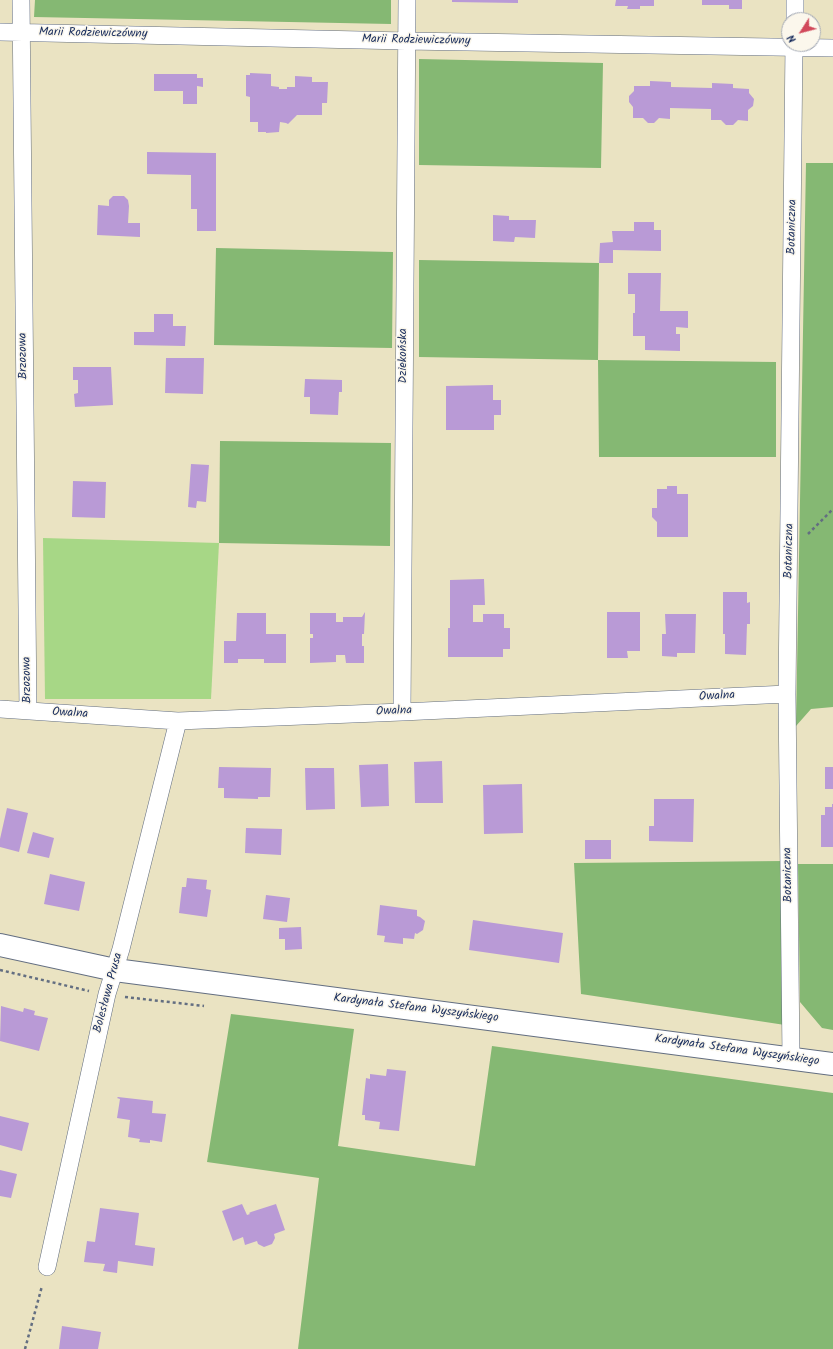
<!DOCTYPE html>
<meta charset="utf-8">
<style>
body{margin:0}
#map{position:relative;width:833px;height:1349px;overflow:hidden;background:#eae3c2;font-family:Kalam,sans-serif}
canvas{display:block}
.north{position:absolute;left:781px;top:12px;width:40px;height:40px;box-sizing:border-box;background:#fbf7ec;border:1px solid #a1a7b3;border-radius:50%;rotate:234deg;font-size:11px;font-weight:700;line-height:16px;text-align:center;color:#1b2f5e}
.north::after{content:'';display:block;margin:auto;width:14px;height:18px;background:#d1495b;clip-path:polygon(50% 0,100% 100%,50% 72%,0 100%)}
</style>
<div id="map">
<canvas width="833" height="1349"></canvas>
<div class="north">N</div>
</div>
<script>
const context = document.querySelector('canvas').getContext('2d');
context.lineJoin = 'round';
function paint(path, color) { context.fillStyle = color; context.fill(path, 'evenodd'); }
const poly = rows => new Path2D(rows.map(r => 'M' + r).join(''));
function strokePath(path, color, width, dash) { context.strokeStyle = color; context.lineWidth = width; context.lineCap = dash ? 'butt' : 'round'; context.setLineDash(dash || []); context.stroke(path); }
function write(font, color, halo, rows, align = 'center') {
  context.font = font + ' Kalam,sans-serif'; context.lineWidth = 3; context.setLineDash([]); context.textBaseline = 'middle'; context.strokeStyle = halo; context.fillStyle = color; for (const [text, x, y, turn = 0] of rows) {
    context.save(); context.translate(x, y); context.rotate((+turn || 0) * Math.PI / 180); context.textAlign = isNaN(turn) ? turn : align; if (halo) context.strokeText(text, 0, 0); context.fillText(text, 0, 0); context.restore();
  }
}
paint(poly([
 [43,538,219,543,211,699,45,699]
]), '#a7d786');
paint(poly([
 [35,0,391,0,391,24,34,17],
 [419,59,603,63,601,168,419,165],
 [806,163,833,163,833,707,811,709,796,726],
 [216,248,393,252,392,348,214,345],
 [419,260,599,263,598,360,776,362,776,457,599,457,598,360,419,357],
 [220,441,391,443,390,546,219,543],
 [783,861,785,1025,581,994,574,863],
 [798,864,833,864,833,1030,822,1028,800,1002],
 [231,1014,354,1029,338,1146,475,1166,492,1046,833,1093,833,1349,298,1349,319,1178,207,1162]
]), '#85b873');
paint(poly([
 [452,0,518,0,518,3,452,2],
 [616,0,654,0,654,6,640,6,640,9,627,9,628,6,615,6],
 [702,0,742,0,742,9,729,9,729,5,702,5],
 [250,73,271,74,271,86,279,87,279,89,287,89,287,87,295,87,295,76,312,77,312,82,328,82,327,103,322,103,322,115,297,115,288,124,286,123,280,122,279,132,266,133,266,132,258,132,258,122,250,122,250,97,246,96,246,75,250,75],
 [154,74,197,74,197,78,203,78,203,87,197,86,197,104,183,104,183,91,154,91],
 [650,81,671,82,671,87,712,88,712,83,733,84,733,88,749,89,749,93,754,99,753,106,748,110,748,121,738,120,733,125,726,125,721,120,711,120,711,109,670,108,670,119,659,118,654,123,648,123,643,118,633,118,633,107,629,102,629,96,634,91,634,86,650,86],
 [147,152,216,153,216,231,197,231,197,209,191,209,191,175,147,174],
 [113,196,124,196,128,200,129,206,128,223,140,223,140,237,97,235,98,205,109,206,109,200],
 [493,215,509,216,509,220,536,220,535,238,515,237,514,242,493,241],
 [634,222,654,222,654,230,661,230,661,251,613,250,613,263,599,263,600,243,613,242,612,231,634,231],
 [628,273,661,273,660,311,688,311,688,328,676,327,676,334,680,334,680,351,645,350,645,336,633,336,633,313,635,313,635,294,628,294],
 [154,314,173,314,173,326,186,326,185,346,134,345,134,332,154,332],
 [166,358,204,358,203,394,165,393],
 [73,367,111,367,113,405,75,407,74,394,78,393,78,380,73,380],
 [305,379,342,380,342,392,339,392,338,415,310,414,310,397,304,397],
 [493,385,493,400,501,400,501,415,494,415,494,430,446,430,446,386],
 [191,464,209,465,206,502,197,501,196,508,188,507],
 [73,481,106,482,105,518,72,517],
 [667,486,677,486,677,494,688,494,688,537,657,537,657,522,652,517,652,508,657,508,657,489,667,489],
 [484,579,485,605,473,605,473,622,483,622,483,614,504,614,504,628,510,628,510,649,503,649,503,657,448,657,448,628,450,628,450,580],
 [723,592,747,592,747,603,750,602,750,624,747,624,746,655,725,654,725,634,723,634],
 [365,612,364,634,362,634,362,646,364,646,364,663,346,663,345,655,336,655,336,662,310,663,310,638,313,638,313,634,310,634,310,613,336,613,336,622,343,622,343,617,362,617],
 [607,612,640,612,640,651,627,651,628,658,607,658],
 [237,613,266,613,266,634,286,634,286,663,264,663,264,659,238,659,238,663,224,663,224,641,236,641],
 [665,614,696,614,695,653,677,653,677,657,662,656,662,634,666,634],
 [442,761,443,803,415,803,414,762],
 [388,764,389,806,361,807,359,765],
 [219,767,271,768,270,797,258,797,258,799,224,798,224,788,218,788],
 [825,767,833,767,833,789,825,789],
 [305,768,334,768,335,809,306,810],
 [522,784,523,833,484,834,483,785],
 [654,799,694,799,693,842,649,841,649,826,654,826],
 [832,804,833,804,833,847,821,847,821,815,825,815,825,807,832,807],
 [7,808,28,813,19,852,0,847,0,839],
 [246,828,282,829,281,855,245,853],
 [33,832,54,838,49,858,27,853],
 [585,840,611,840,611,859,585,859],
 [50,874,85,882,79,911,44,904],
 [187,878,207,880,206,889,211,890,207,917,179,913,182,887,186,887],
 [266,895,290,898,287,922,263,919],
 [380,905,417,910,417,916,420,917,425,921,423,930,417,934,415,933,414,939,403,938,403,944,384,942,385,936,377,935],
 [473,920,563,933,559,963,469,950],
 [301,927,302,949,285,950,285,939,279,939,279,928],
 [1,1006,23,1012,24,1008,35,1011,34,1015,48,1018,39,1051,0,1041],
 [387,1069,406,1071,399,1131,379,1129,380,1122,365,1120,365,1115,362,1115,366,1078,370,1079,370,1074,386,1076],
 [118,1097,153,1101,152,1113,166,1114,162,1142,150,1140,150,1143,139,1142,140,1139,128,1137,130,1120,117,1118,120,1099,117,1098],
 [0,1116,29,1123,22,1151,0,1145],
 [0,1170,17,1174,11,1198,0,1196],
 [242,1204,247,1215,250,1214,249,1213,251,1212,276,1204,285,1230,274,1234,275,1238,272,1244,264,1247,258,1244,257,1241,245,1245,243,1237,233,1241,222,1211],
 [100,1208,139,1213,135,1245,155,1248,153,1266,118,1261,117,1273,103,1271,105,1264,84,1262,87,1241,95,1242],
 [62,1326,101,1332,98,1349,59,1349]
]), '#b99ad6');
const minor = poly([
 [21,0,28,711],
 [795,20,795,0],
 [0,32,406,41,833,48],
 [0,709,178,721,402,712,787,694],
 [402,712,407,0],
 [791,1058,787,694,794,44],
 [47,1267,107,994,121,949,178,721]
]);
const secondary = poly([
 [0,945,115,970,833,1064]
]);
strokePath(minor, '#636e81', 18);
strokePath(secondary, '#636e81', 24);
strokePath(poly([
 [808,534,833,509],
 [0,970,89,991],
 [125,997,204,1006],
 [25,1349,42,1286]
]), '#636e81', 2.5, [3, 3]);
strokePath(minor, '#fff', 17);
strokePath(secondary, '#fff', 22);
write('12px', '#1b2f5e', '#fbf7ec', [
 ["Marii Rodziewiczówny",93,34,1],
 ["Marii Rodziewiczówny",416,41,1],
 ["Botaniczna",793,227,-89],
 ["Brzozowa",24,356,-91],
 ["Dziekońska",404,356,-90],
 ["Botaniczna",790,551,-89],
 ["Brzozowa",28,680,-91],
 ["Owalna",717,697,-3],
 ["Owalna",394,712,-2],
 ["Owalna",70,714,3],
 ["Botaniczna",789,875,-91],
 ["Bolesława Prusa",109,993,-75],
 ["Kardynała Stefana Wyszyńskiego",416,1009,7],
 ["Kardynała Stefana Wyszyńskiego",737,1051,8]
]);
</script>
